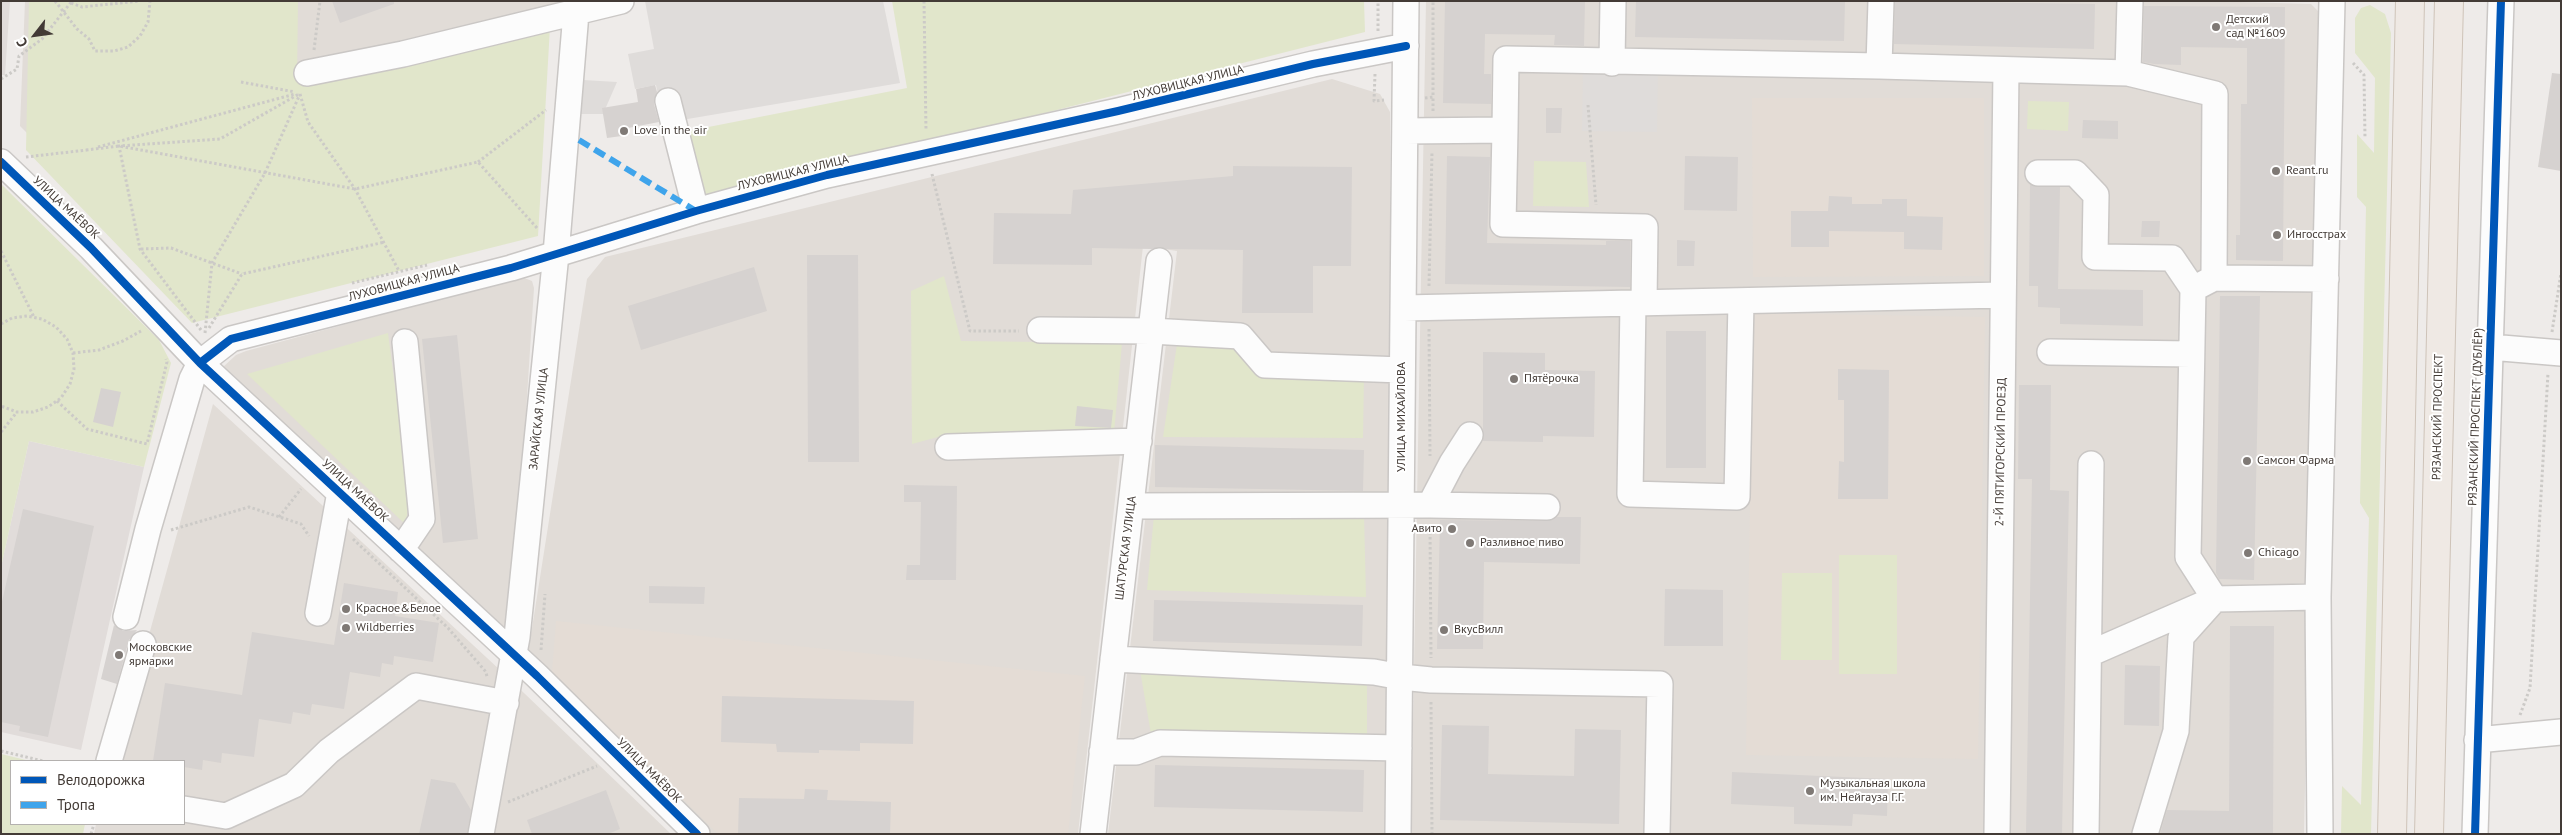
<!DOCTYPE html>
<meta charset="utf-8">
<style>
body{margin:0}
#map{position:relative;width:2562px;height:835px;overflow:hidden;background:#eeebe9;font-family:"PT Sans",sans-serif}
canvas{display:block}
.frame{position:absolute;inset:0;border:2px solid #433b36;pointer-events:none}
.legend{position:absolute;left:10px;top:760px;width:175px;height:65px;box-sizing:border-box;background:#fff;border:1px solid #b4b1af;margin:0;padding:6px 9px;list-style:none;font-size:15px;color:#433b36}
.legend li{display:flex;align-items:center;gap:10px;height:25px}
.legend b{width:25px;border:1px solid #b4b1af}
.north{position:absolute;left:10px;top:10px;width:50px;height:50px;-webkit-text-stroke:4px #fff;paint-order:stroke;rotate:240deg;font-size:14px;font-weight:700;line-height:20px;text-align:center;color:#433b36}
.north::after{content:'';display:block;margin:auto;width:18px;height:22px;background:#433b36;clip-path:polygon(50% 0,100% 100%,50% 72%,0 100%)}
</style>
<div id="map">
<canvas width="2562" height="835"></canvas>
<div class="frame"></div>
<ul class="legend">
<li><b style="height:6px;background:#0057b8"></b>Велодорожка</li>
<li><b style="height:6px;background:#3fa4eb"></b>Тропа</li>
</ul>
<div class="north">С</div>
</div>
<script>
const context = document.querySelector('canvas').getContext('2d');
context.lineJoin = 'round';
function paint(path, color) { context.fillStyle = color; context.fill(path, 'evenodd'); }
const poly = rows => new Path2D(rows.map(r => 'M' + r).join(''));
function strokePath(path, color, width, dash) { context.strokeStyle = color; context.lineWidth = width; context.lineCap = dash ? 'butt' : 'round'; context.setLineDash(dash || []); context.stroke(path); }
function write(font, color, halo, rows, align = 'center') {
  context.font = font + ' "PT Sans",sans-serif'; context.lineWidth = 4; context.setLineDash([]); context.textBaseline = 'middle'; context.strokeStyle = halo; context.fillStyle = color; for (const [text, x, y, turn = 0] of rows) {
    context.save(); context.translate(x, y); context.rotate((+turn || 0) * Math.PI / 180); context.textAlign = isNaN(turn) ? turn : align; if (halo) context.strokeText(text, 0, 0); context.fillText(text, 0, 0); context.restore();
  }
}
paint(poly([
 [25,1,574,1,30,136,20,126],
 [1426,1,2206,1,2311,4,2321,14,2304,834,1411,834],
 [1332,79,1380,94,1390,112,1391,834,1108,834,1177,251,1143,246,1078,834,705,834,527,660,587,279,605,257],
 [522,277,532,281,534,288,513,614,507,631,222,368,236,355,246,351],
 [213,404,500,670,671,834,94,834,96,824,184,824,184,761,114,761]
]), '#e1dcd7');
paint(poly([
 [1,1,10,1,5,75,1,75],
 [29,441,144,467,81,750,1,732,1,567]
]), '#e1dcda');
paint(poly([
 [1752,98,1984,98,1984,276,1753,277],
 [1753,313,1985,317,1978,759,1746,755],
 [556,621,1085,676,1068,834,718,834,552,672]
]), '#e4dcd5');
paint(poly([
 [29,1,298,1,297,81,550,27,538,236,192,323,26,150],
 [892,1,1364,1,1365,32,701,200,683,132,907,88],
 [2370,5,2385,14,2391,33,2371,834,2341,834,2342,786,2361,805,2369,518,2360,503,2366,207,2357,197,2357,134,2374,153,2375,78,2355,53,2355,18,2361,8],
 [2028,101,2069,102,2068,131,2027,129],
 [1534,161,1586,162,1589,207,1533,206],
 [1,184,159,340,171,363,144,467,29,441,1,567],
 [944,276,961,341,1122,343,1114,433,949,434,912,444,911,291],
 [388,333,410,502,405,524,247,374],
 [1177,344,1230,344,1364,374,1363,438,1163,437],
 [1364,514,1366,597,1147,590,1154,515],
 [1839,555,1897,555,1897,674,1839,674],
 [1782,573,1832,573,1832,660,1781,660],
 [1140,670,1367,684,1367,739,1151,734],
 [1,754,30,761,11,761,11,824,85,824,83,834,1,834]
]), '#e1e6cb');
paint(poly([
 [645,1,883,1,900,83,664,123,656,85,635,89,628,54,654,49],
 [1583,71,1658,72,1657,132,1582,131],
 [583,80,617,82,603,114,581,114]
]), '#dfdcda');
paint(poly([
 [332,1,394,1,394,4,340,23],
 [1445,1,1585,1,1584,46,1554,45,1555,35,1485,34,1484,74,1491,74,1491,104,1443,103],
 [1636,1,1845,1,1844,41,1635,37],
 [1895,1,2095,4,2094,49,1894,44],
 [2144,6,2285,7,2283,261,2236,260,2236,235,2240,235,2241,104,2247,104,2247,48,2181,47,2181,65,2154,64,2143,62],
 [2552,73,2561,74,2561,171,2538,167],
 [655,85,657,92,654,104,659,122,628,128,629,135,607,138,602,108,638,102,636,89],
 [1546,108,1562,108,1561,133,1546,133],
 [2083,120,2118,121,2118,139,2082,138],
 [1447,156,1490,157,1487,243,1606,245,1606,241,1630,241,1630,287,1445,284],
 [1685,156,1738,157,1737,211,1684,210],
 [1233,166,1352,167,1351,266,1313,266,1313,313,1242,313,1243,250,1166,249,1160,247,1152,249,1092,248,1092,265,993,264,994,213,1071,214,1073,190,1233,176],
 [2030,185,2060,187,2058,289,2143,290,2143,326,2060,324,2060,308,2038,307,2038,286,2029,286],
 [1829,196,1852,197,1852,204,1882,204,1882,199,1907,199,1907,216,1943,217,1942,250,1904,249,1904,232,1829,231,1829,247,1791,247,1791,211,1828,211],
 [2142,221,2160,221,2159,237,2141,237],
 [1677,240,1695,241,1694,266,1677,266],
 [807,255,858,255,859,462,808,462],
 [754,267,767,311,641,350,628,306],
 [2220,296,2260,296,2254,580,2219,579,2216,573],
 [1666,331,1706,331,1706,468,1666,468],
 [457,335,478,539,443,543,422,339],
 [1483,352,1545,353,1545,370,1595,371,1594,437,1543,436,1543,442,1483,441],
 [1838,369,1889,370,1888,499,1838,499,1839,461,1844,462,1844,400,1838,400],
 [2019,385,2051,385,2050,490,2069,491,2062,834,2026,834,2032,479,2018,479],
 [101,388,121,392,113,427,93,422],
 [1077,406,1113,410,1111,428,1075,426],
 [1155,445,1364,450,1363,491,1155,487],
 [904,485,957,486,956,580,906,580,907,565,920,565,921,502,904,502],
 [23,509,94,526,48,737,19,731,20,726,1,722,1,606],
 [1557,517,1581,517,1580,564,1484,562,1483,649,1437,649,1440,520,1547,521],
 [344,583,398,592,395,616,439,623,433,662,394,656,393,665,382,663,380,677,350,672,344,709,312,704,310,715,293,712,291,724,259,719,254,757,222,753,221,763,203,760,202,770,184,767,184,761,153,761,165,683,242,695,252,632,334,645],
 [649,586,705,587,704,604,649,603],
 [1665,589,1723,590,1723,646,1664,646],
 [1154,600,1363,605,1362,646,1153,641],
 [114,625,123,631,137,630,129,640,117,684,101,679],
 [2230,626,2274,626,2273,833,2160,834,2167,810,2229,811],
 [2125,665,2160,666,2159,726,2124,725],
 [722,696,914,701,913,744,860,743,860,751,819,750,819,753,777,752,776,744,721,742],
 [1442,725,1489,726,1488,774,1574,776,1575,729,1621,730,1619,824,1440,820],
 [1155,765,1364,770,1363,812,1154,807],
 [1732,772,1888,779,1887,816,1853,814,1852,826,1794,824,1794,807,1731,804],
 [431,779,455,783,471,810,467,834,419,834],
 [805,789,828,790,827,800,891,802,890,834,738,834,739,798,804,799],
 [606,790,620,829,608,834,532,834,527,820]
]), '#d6d2d0');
const minor = poly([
 [1612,63,1613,1],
 [1879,66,1881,1],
 [307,73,403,54,621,1],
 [2128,73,2130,1],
 [668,101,696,211],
 [1505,130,1503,224,1645,227,1644,303],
 [1405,131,1505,130,1506,59,1879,66,2128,73,2215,94,2214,278,2193,289,2188,557,2215,599,2181,637,2176,731,2145,834],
 [1,162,91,248,200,363,537,676,697,834],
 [2038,173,2075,173,2096,195,2095,257,2172,258,2193,289],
 [2214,278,2326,279],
 [1633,303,1630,494,1737,497,1741,301],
 [1404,308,2002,295],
 [1040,330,1151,331,1240,336,1265,365,1402,370],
 [2490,347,2561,353],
 [2050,352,2191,354],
 [948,447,1139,441],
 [1430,505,1452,463,1470,435],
 [1131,506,1430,505,1547,507],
 [401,550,422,519,405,342],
 [318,613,340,492],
 [126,617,148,529,192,379,200,363,231,339,511,268,696,211,827,175,1118,111,1313,64,1406,46],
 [2089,654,2215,599,2318,597],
 [1113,659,1374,672,1401,677,1431,680,1660,684,1657,834],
 [2477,740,2561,732],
 [1102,752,1136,752,1160,743,1399,748],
 [109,761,143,644],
 [184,809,226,816,294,785,329,751,416,686,506,703],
 [481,834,517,637,556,254,577,1],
 [1093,834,1159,261],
 [1398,834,1406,1],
 [1997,834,2006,70],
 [2086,834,2091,464],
 [2320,834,2318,597,2332,1],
 [2475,834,2501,1]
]);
const major = poly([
 [2392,834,2410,1],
 [2429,834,2449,1]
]);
strokePath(minor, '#cac7c5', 28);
strokePath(major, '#cec3b8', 30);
strokePath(poly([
 [55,1,77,29,89,39,95,51,114,51,128,47,140,36,148,22,150,1],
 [924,1,926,131],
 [71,3,82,7,139,1],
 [1378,31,1378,1],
 [314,50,320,1],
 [2353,63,2364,75,2365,138],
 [1375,74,1374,101,1384,100],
 [1,79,17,69,19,56,42,39,72,1],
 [241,82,295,92],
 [300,94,308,122,355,189,399,271],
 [1425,98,1433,97,1433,1],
 [1588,105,1596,205],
 [1433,111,1433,97],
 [98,147,295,94],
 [86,150,119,146,355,189,478,162,537,228],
 [26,157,87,150],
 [478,162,546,110],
 [932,174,970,331,1019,331],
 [141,249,171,248,242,274],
 [1,251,34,317],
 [352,283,427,265],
 [1429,286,1432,152],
 [1,324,12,318,27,316,42,319,56,327,67,339,73,353,74,369,70,384,61,398,48,407,33,412,17,412,1,406],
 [209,328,242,274,385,242],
 [1429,329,1430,456],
 [201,330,140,249,119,146,220,139,299,94],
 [2552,332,2561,273],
 [205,333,212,263,265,173,300,94],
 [73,353,99,350,123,341,141,331],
 [57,401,87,429,147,444,167,362,166,359],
 [1,432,17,412],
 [279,517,301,489],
 [1430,527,1431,658],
 [171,530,249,507,301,524,309,536],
 [353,539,448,628,486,672,487,677],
 [541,650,545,594],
 [1431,702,1432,834],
 [2520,715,2530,688,2548,373],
 [1,751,43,761],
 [508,802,597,766],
 [91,834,94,824]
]), '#cccac7', 3, [2.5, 2.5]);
strokePath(minor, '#fcfcfc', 25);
strokePath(major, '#efe9e4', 28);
strokePath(poly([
 [579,140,696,211]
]), '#3fa4eb', 6, [12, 6]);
strokePath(poly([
 [1,162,91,248,200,363,537,676,697,834],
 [200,363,231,339,511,268,696,211,827,175,1118,111,1313,64,1406,46],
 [2475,834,2501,1]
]), '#0057b8', 8);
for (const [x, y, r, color] of [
 [2216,27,5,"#7f7975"],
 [624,131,5,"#7f7975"],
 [2276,171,5,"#7f7975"],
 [2277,235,5,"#7f7975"],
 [1514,379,5,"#7f7975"],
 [2247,461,5,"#7f7975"],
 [1452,529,5,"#7f7975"],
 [1470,543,5,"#7f7975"],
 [2248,553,5,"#7f7975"],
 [346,609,5,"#7f7975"],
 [346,628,5,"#7f7975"],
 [1444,630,5,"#7f7975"],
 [119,655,5,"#7f7975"],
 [1810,791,5,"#7f7975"]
]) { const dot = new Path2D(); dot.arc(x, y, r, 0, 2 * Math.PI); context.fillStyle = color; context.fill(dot); strokePath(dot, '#fff', 2); }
write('12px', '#433b36', '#fff', [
 ["Детский",2226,20],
 ["сад №1609",2226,34],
 ["Love in the air",634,131],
 ["Reant.ru",2286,171],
 ["Ингосстрах",2287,235],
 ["Пятёрочка",1524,379],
 ["Самсон Фарма",2257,461],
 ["Авито",1442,529,"right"],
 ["Разливное пиво",1480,543],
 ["Chicago",2258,553],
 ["Красное&Белое",356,609],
 ["Wildberries",356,628],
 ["ВкусВилл",1454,630],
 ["Московские",129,648],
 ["ярмарки",129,662],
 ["Музыкальная школа",1820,784],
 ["им. Нейгауза Г.Г.",1820,798]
], 'left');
write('12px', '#433b36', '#fff', [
 ["ЛУХОВИЦКАЯ УЛИЦА",1188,83,-14],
 ["ЛУХОВИЦКАЯ УЛИЦА",793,173,-14],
 ["УЛИЦА МАЁВОК",66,208,43],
 ["ЛУХОВИЦКАЯ УЛИЦА",404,283,-15],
 ["УЛИЦА МИХАЙЛОВА",1402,417,-90],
 ["РЯЗАНСКИЙ ПРОСПЕКТ",2438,417,-89],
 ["РЯЗАНСКИЙ ПРОСПЕКТ (ДУБЛЁР)",2476,417,-88],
 ["ЗАРАЙСКАЯ УЛИЦА",539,419,-84],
 ["2-Й ПЯТИГОРСКИЙ ПРОЕЗД",2001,452,-89],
 ["УЛИЦА МАЁВОК",355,491,43],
 ["ШАТУРСКАЯ УЛИЦА",1126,548,-83],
 ["УЛИЦА МАЁВОК",649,771,45]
]);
</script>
